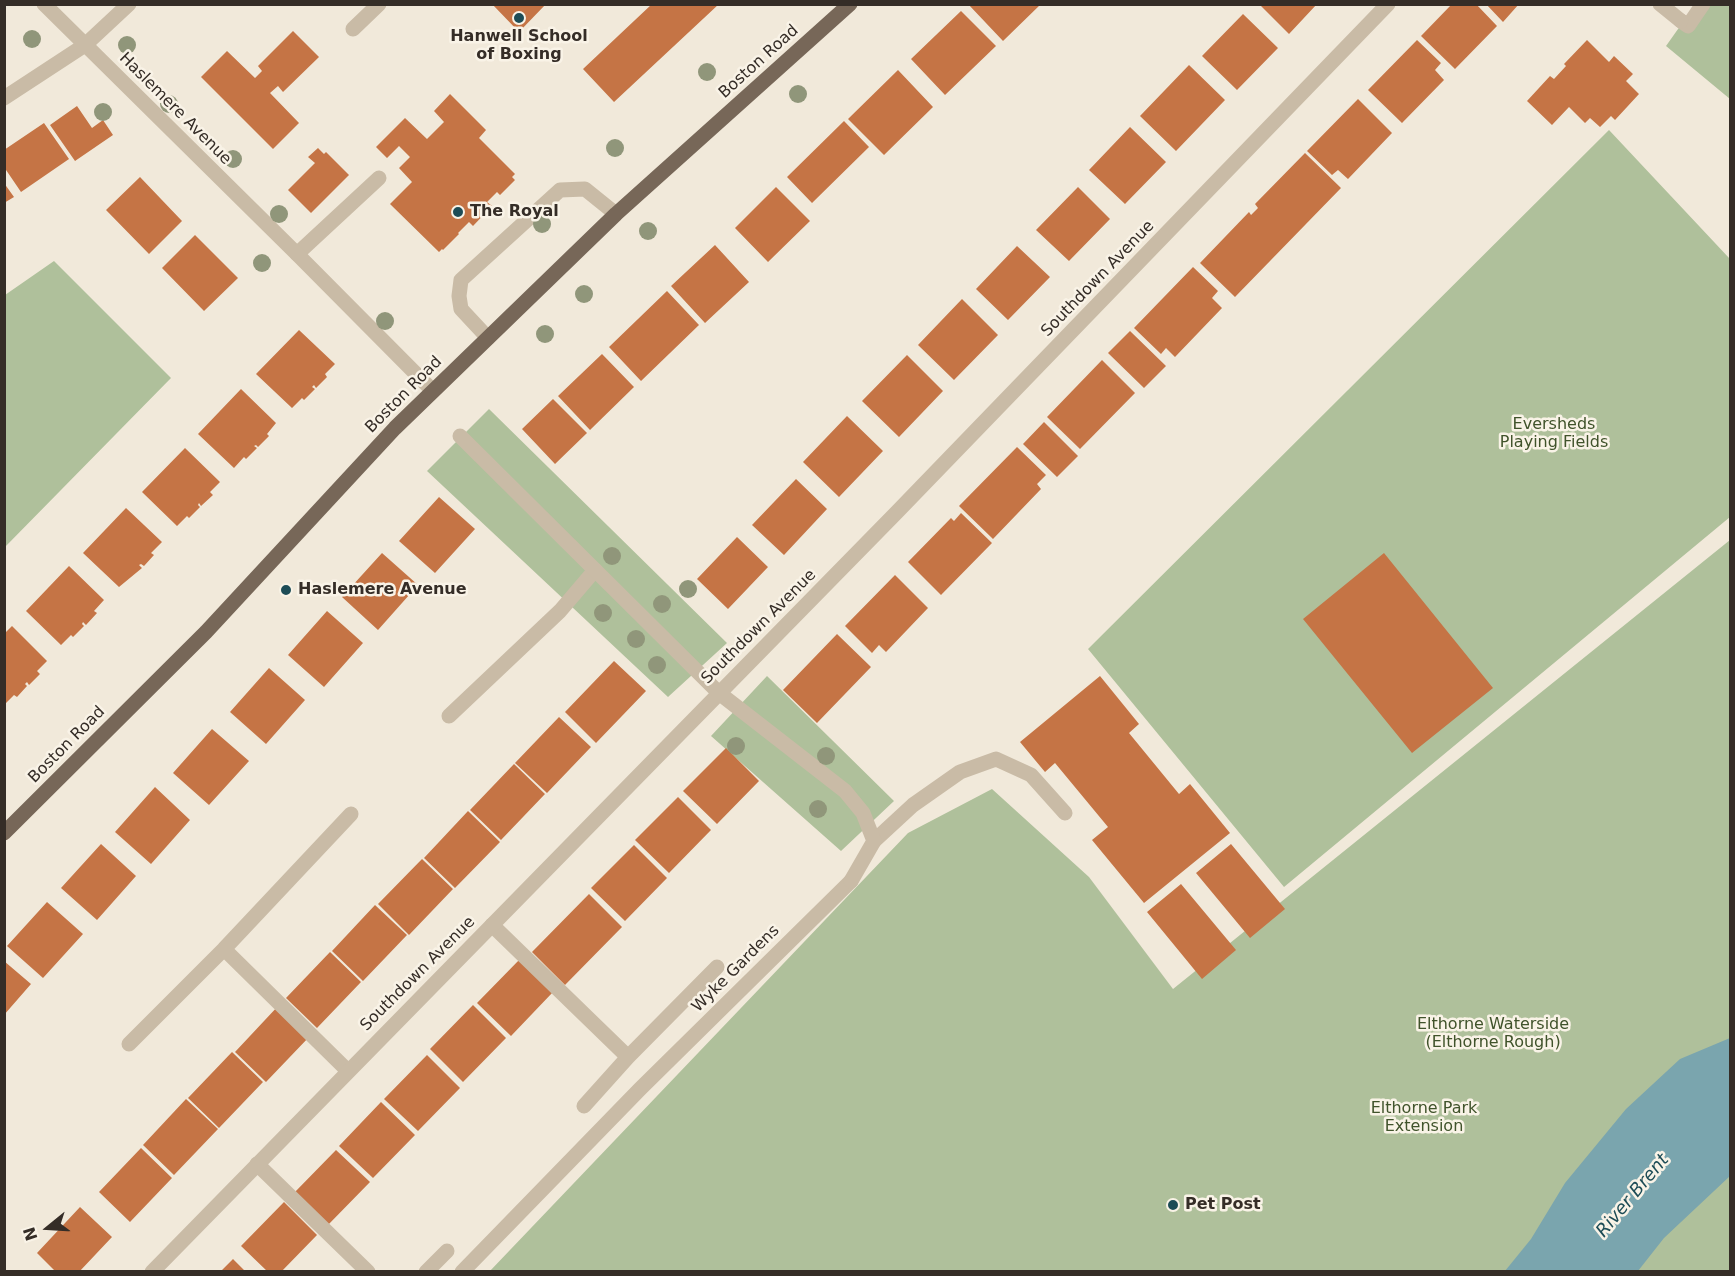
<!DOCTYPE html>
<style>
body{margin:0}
#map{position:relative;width:1735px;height:1276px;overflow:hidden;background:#f1e9da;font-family:"DejaVu Sans",sans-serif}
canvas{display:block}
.frame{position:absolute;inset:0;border:6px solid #352d27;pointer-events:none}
.north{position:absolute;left:18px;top:1198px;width:60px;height:60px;-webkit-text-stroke:4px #f9f3e7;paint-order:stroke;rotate:252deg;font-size:16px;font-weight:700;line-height:24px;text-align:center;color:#352d27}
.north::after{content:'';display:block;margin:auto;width:21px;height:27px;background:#352d27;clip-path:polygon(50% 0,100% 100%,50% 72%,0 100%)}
</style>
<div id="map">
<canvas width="1735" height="1276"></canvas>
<div class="frame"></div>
<div class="north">N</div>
</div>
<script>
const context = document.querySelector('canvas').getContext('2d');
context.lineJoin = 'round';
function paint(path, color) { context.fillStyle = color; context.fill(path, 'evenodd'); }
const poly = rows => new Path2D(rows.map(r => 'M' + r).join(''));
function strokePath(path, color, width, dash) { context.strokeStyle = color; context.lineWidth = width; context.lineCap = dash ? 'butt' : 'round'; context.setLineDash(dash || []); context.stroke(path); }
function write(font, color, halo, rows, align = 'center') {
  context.font = font + ' "DejaVu Sans",sans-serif'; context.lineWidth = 5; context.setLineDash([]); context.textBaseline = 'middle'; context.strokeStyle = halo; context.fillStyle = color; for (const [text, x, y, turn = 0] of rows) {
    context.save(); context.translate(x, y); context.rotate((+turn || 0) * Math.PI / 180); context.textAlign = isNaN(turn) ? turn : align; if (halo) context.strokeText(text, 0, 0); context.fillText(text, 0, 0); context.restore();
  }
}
paint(poly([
 [1695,5,1730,5,1730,99,1666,46],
 [1609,130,1730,259,1730,517,1284,887,1088,649],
 [54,261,171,378,5,547,5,295],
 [489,409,727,643,668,697,427,471],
 [1730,540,1730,1271,489,1272,908,833,992,789,1089,877,1173,989],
 [767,676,894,801,841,851,711,736]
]), '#afc09b');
paint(poly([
 [1730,1038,1730,1176,1664,1238,1638,1271,1505,1271,1531,1239,1565,1183,1626,1109,1680,1059]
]), '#7aa5ae');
paint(poly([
 [492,4,546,4,519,32],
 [652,4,719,4,614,102,583,69],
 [968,4,1041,4,1003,41],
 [1259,4,1317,4,1289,34],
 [1452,4,1476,4,1497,26,1455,69,1421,36],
 [1486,4,1519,4,1503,22],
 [961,11,996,46,945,95,911,59],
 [1243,14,1278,48,1237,90,1202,56],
 [293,31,319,57,283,92,278,86,270,93,299,123,273,149,201,77,227,51,255,78,262,71,258,66],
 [1417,40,1441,63,1435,70,1444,80,1402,123,1368,90],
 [1587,40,1609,62,1614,56,1633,74,1626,81,1639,94,1615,120,1611,116,1600,127,1590,118,1585,123,1569,107,1552,125,1527,101,1550,76,1554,79,1566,66,1564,64],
 [1189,65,1225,100,1176,151,1140,116],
 [898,70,933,107,884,155,848,119],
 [450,94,486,130,479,138,515,174,512,177,515,180,500,195,497,192,487,202,492,206,473,226,469,222,458,233,459,234,443,250,442,249,439,252,390,204,412,182,399,168,410,157,399,146,387,158,376,147,405,118,427,139,444,122,434,111],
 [1358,99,1392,133,1348,179,1338,170,1332,175,1307,151],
 [77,106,92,128,103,120,113,135,75,161,50,125],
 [844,121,869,147,812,203,787,177],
 [44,123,69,159,21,192,4,167,4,150],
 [1130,127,1166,162,1125,204,1089,170],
 [318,148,324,154,326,152,349,175,311,213,288,190,315,163,308,157],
 [1305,153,1341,188,1235,297,1200,263,1249,212,1251,215,1258,208,1255,204],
 [140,177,182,221,149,254,106,210],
 [4,183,14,197,4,203],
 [776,187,810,221,768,262,735,228],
 [1078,187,1110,219,1069,261,1036,230],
 [195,235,238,278,204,311,162,268],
 [715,245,749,282,705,323,671,286],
 [1017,246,1050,277,1008,320,976,289],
 [1193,267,1218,291,1212,298,1222,308,1175,357,1166,348,1161,354,1134,328],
 [667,291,699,325,641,381,609,347],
 [962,299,998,335,954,380,918,345],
 [299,330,335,364,325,374,327,377,316,388,314,385,312,387,315,389,304,400,302,398,292,408,256,374],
 [1130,331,1166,366,1144,388,1108,353],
 [602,354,634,387,590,430,558,396],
 [907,355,943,391,899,437,862,401],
 [1102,360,1135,393,1080,449,1047,417],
 [241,389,276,423,267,434,269,436,258,447,256,445,254,446,257,448,246,459,244,457,234,468,198,434],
 [553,399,587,433,555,464,522,429],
 [847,416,883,451,839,497,803,462],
 [1044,422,1078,456,1057,477,1023,444],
 [1017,447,1046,475,1037,484,1041,489,993,539,959,506],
 [185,448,220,482,210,492,213,495,201,506,199,503,198,505,200,507,189,518,187,516,177,526,142,492],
 [796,479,827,509,784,555,752,525],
 [439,497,475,529,435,573,399,541],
 [126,508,162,542,151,553,154,555,144,566,141,564,139,565,142,568,119,587,83,553],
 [961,513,992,543,941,595,908,562,951,518,954,521],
 [737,537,768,567,728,609,697,579],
 [382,553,418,585,378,630,342,597],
 [1384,553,1493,688,1412,753,1303,619],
 [69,566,104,600,94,611,97,613,86,625,83,622,82,624,84,626,73,637,71,635,61,645,26,611],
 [895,575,928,608,886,652,879,645,872,653,845,626],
 [327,611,363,643,324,687,288,655],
 [12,626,47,661,37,671,40,674,29,685,27,682,25,684,27,686,17,697,14,695,4,705,4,634],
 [837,634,871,667,817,723,783,690],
 [614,661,646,691,596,743,565,712],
 [269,668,305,700,266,744,230,712],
 [1100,676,1139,724,1129,733,1179,794,1190,784,1230,833,1144,903,1092,840,1108,827,1055,763,1045,772,1020,742],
 [559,717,591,747,547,793,515,763],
 [212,729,249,761,209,805,173,773],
 [726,748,759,781,717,824,683,791],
 [514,764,545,794,501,840,470,810],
 [155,787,190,820,151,864,115,832],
 [678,797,711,830,669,873,635,840],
 [468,811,500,842,455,888,424,858],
 [101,844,136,876,97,920,61,888],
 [1231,844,1285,909,1250,938,1196,873],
 [634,845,667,878,625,921,591,888],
 [422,859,453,889,409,935,378,904],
 [1181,884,1236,950,1202,979,1147,912],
 [589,894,622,927,565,985,532,952],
 [47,902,83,934,43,978,7,946],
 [375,905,407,935,363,981,332,951],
 [330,952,361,982,317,1028,286,998],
 [520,959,553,992,511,1036,477,1003],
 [4,961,31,984,4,1015],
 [279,1005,310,1036,266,1082,235,1052],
 [473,1005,506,1038,463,1082,430,1049],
 [232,1052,263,1082,219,1128,188,1098],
 [427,1055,460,1088,418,1131,384,1099],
 [186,1099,218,1129,174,1175,143,1145],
 [381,1102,415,1135,373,1178,339,1146],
 [141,1148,172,1178,130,1222,99,1192],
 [336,1150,370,1182,327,1226,294,1193],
 [284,1202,317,1235,281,1272,268,1272,241,1246],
 [80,1207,112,1237,79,1272,56,1272,37,1253],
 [233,1259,246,1272,220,1272]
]), '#c57445');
strokePath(poly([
 [1681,21,1688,26,1703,4],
 [353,29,379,4],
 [297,254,379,178],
 [488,338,461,309,459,296,461,280,560,190,585,189,616,214],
 [449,716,560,611,595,570],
 [874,841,913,805,960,772,996,759,1031,775,1065,813],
 [492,925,628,1057],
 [224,949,348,1071],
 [129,1044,224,949,351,814],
 [584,1106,628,1057,717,967],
 [257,1164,368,1272],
 [426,1272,447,1251],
 [462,1272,640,1089,851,881]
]), '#c9bba6', 15);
strokePath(poly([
 [44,4,297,254,433,391],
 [1660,4,1681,21],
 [4,98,85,45,129,4],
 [460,436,719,693,845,791,863,813,874,841,851,881],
 [152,1272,897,512,1388,4]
]), '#c9bba6', 15);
strokePath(poly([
 [4,833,206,632,395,428,616,214,850,4]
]), '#776758', 15);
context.fillStyle = '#90967a';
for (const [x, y] of [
 [32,39],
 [127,45],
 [707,72],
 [798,94],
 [169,104],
 [103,112],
 [615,148],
 [233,159],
 [279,214],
 [542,224],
 [648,231],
 [262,263],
 [584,294],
 [385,321],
 [545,334],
 [612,556],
 [688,589],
 [662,604],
 [603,613],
 [636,639],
 [657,665],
 [736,746],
 [826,756],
 [818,809]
]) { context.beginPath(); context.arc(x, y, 9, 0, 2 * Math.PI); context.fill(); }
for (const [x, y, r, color] of [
 [519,18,6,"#1d4c56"],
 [458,212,6,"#1d4c56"],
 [286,590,6,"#1d4c56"],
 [1173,1205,6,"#1d4c56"]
]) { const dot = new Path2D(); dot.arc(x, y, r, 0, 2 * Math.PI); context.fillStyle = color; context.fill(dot); strokePath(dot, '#f9f3e7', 2); }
write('bold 16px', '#352d27', '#f9f3e7', [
 ["Hanwell School",519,37,"center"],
 ["of Boxing",519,55,"center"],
 ["The Royal",470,212],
 ["Haslemere Avenue",298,590],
 ["Pet Post",1185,1205]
], 'left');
write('16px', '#352d27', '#f9f3e7', [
 ["Boston Road",759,62,-42],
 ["Haslemere Avenue",175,109,45],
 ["Southdown Avenue",1098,279,-46],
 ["Boston Road",404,395,-45],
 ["Southdown Avenue",759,627,-45],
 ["Boston Road",67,745,-45],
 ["Wyke Gardens",736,969,-45],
 ["Southdown Avenue",418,974,-45]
]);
write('16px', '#40532b', '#f9f3e7', [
 ["Eversheds",1554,425],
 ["Playing Fields",1554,443],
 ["Elthorne Waterside",1493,1025],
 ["(Elthorne Rough)",1493,1043],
 ["Elthorne Park",1424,1109],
 ["Extension",1424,1127]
]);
write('italic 18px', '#1d4c56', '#f9f3e7', [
 ["River Brent",1633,1196,-50]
]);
</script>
